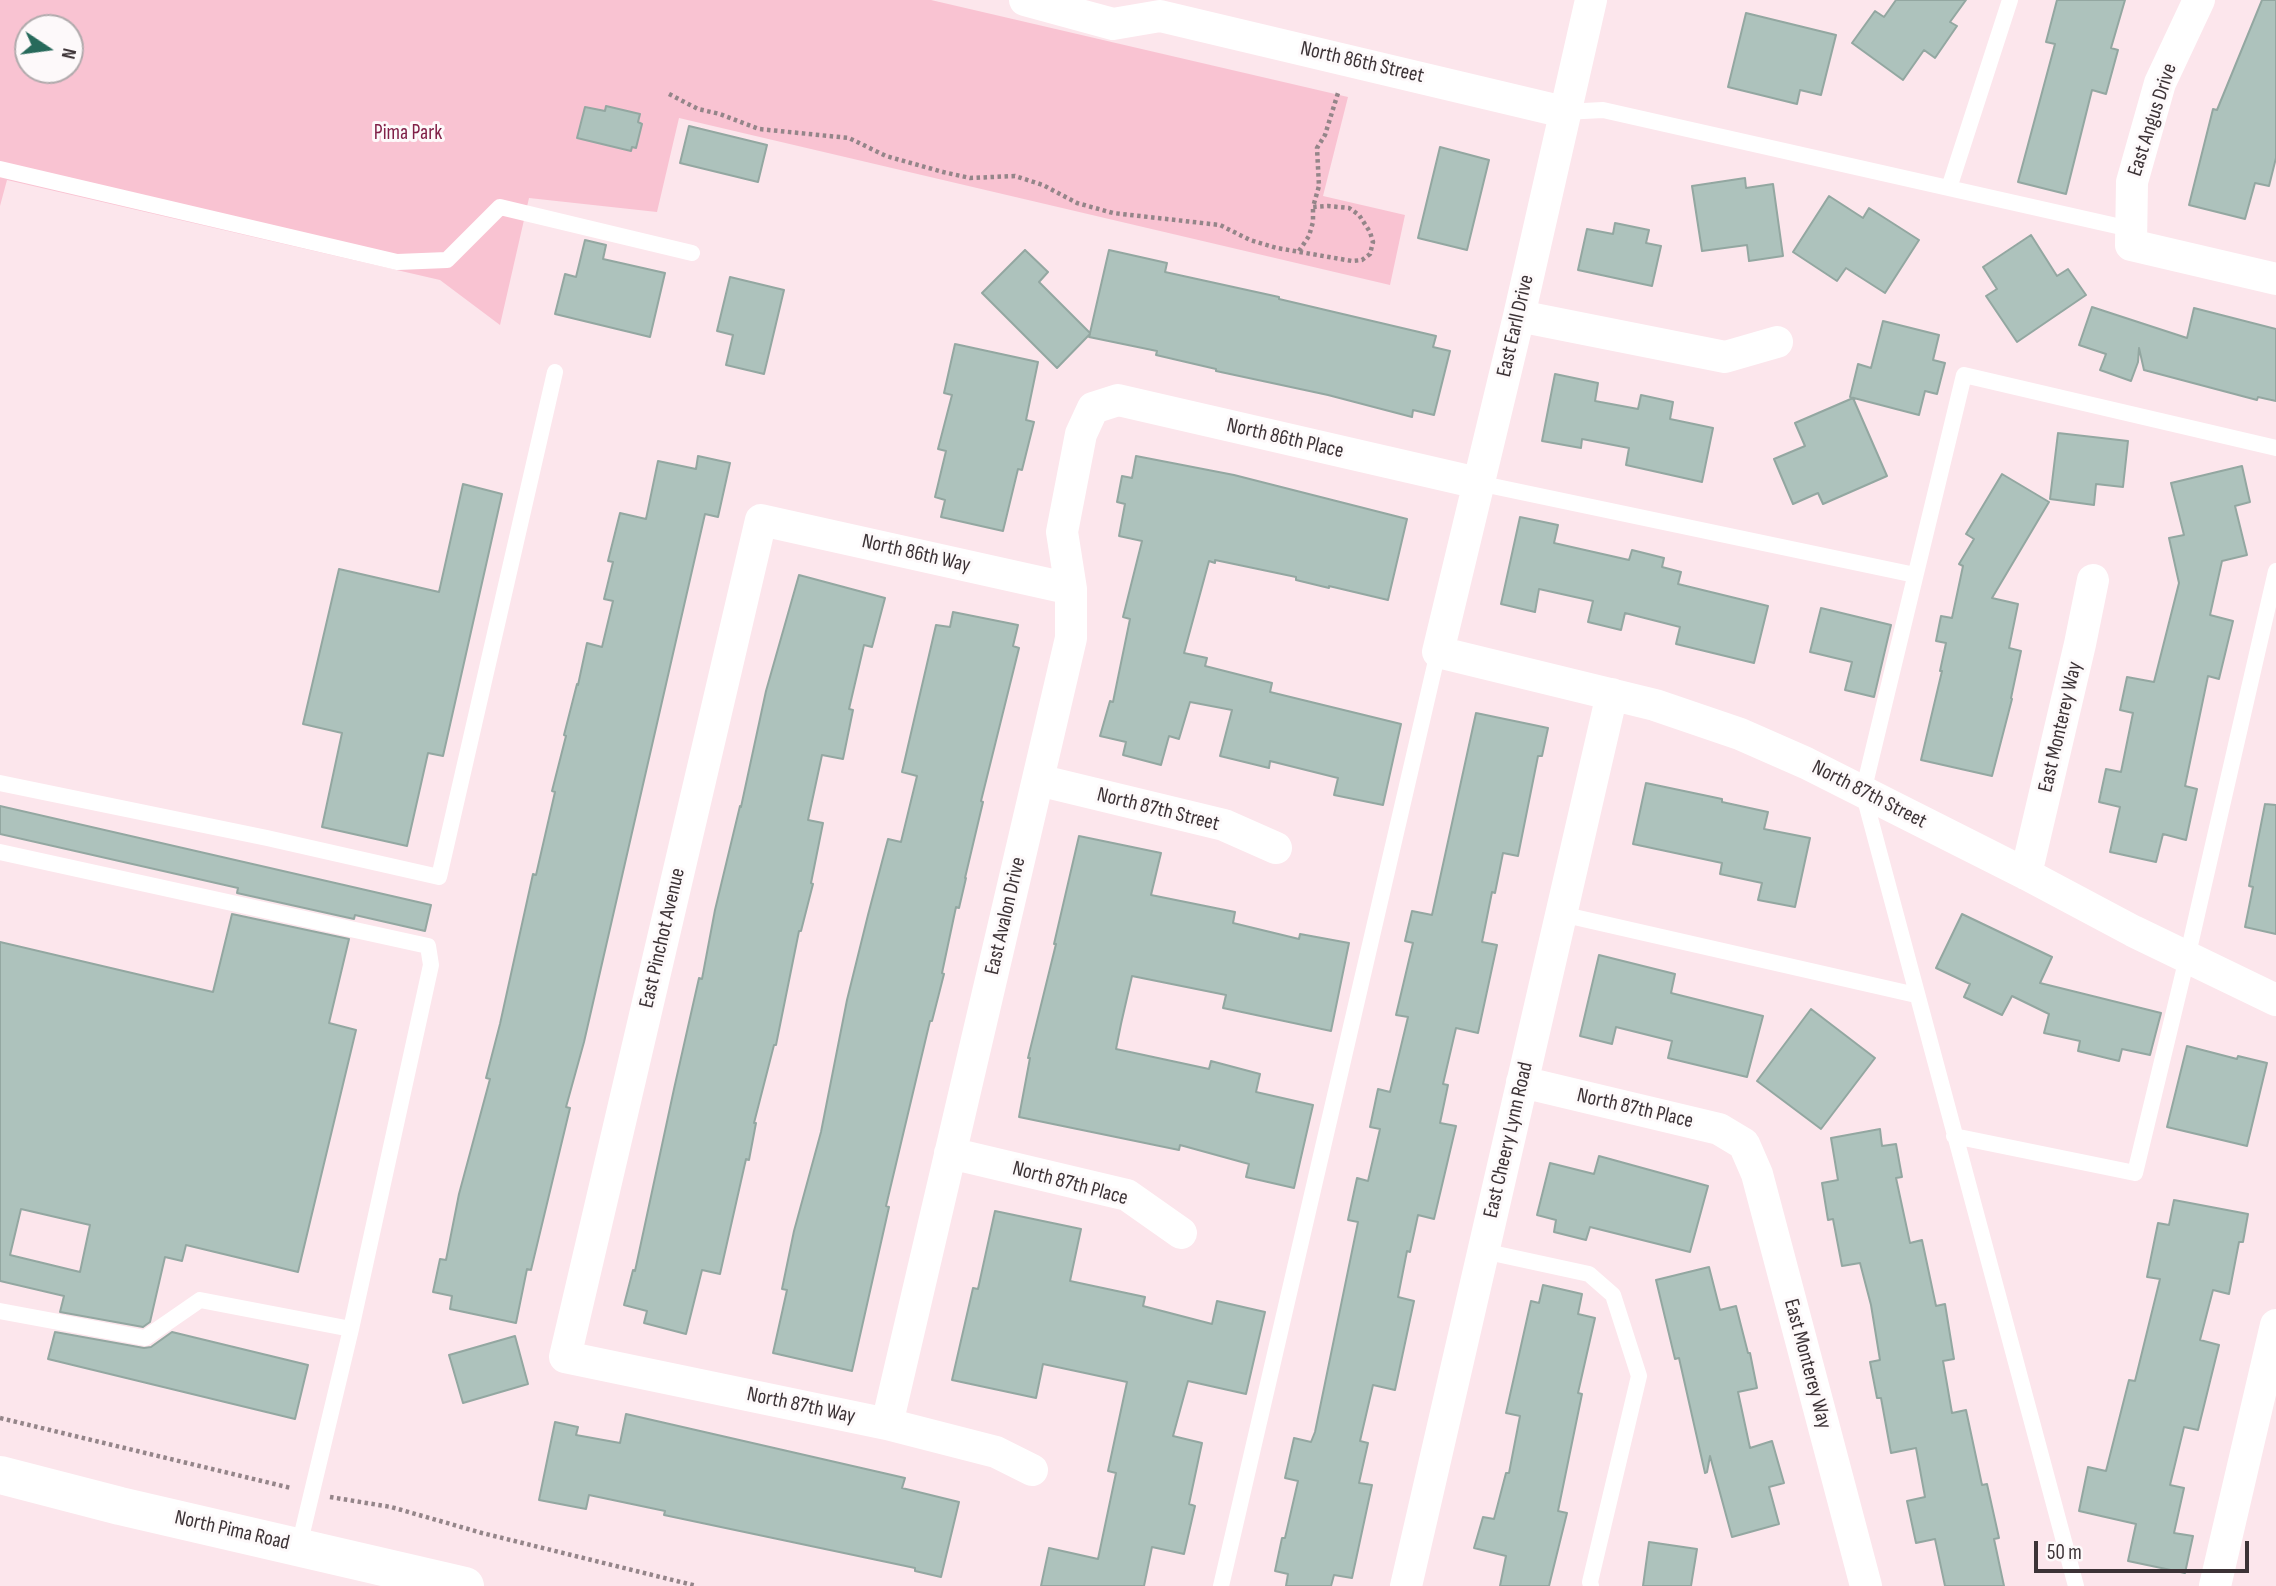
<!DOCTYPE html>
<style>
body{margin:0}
#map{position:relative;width:2276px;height:1586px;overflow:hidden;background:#fce6ec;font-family:"Sofia Sans Condensed",sans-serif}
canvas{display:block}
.north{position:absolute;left:14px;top:14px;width:70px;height:70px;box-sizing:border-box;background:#fdf9fa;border:2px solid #b0aaac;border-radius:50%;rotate:103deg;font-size:19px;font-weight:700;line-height:28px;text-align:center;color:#3c3336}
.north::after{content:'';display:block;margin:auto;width:24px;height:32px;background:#276a5b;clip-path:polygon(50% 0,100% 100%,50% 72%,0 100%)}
.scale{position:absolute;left:2034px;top:1541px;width:215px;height:32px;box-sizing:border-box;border:4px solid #3c3336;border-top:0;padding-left:9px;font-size:21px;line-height:24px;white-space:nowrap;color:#3c3336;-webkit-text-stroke:5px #fdf9fa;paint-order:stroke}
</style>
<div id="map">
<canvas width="2276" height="1586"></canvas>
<div class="north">N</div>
<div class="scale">50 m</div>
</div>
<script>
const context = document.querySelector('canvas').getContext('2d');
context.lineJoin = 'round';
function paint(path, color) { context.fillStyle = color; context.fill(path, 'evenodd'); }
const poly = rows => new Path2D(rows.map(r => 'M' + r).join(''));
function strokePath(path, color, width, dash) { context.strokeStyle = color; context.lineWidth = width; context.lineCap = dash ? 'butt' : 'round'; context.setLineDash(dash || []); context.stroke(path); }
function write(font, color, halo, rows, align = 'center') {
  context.font = font + ' "Sofia Sans Condensed",sans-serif'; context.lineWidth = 6; context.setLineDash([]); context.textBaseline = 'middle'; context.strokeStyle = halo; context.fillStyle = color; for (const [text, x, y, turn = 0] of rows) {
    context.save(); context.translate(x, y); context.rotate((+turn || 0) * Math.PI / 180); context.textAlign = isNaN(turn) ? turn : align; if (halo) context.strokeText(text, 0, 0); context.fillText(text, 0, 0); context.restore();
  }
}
paint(poly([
 [0,0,931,0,1348,97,1323,196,1405,215,1390,285,679,118,657,212,529,198,500,325,440,280,7,180,0,206],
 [28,28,70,28,70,70,28,70]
]), '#f9c3d2');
const building = poly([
 [1896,0,1966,0,1950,22,1957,26,1935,58,1924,50,1903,80,1852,43,1875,11,1884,17,1896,0],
 [2057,0,2125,0,2111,48,2118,50,2106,94,2092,90,2066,194,2018,182,2055,44,2046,42,2057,0],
 [2262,0,2276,0,2276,158,2269,186,2255,183,2245,219,2189,205,2213,109,2217,110,2262,0],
 [1746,13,1836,35,1821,95,1800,90,1797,104,1728,87,1746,13],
 [606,106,640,114,638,122,642,124,636,148,632,147,631,151,577,138,585,107,605,111,606,106],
 [689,126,767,145,758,182,680,163,689,126],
 [1440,147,1489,160,1467,250,1418,238,1440,147],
 [1745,178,1746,188,1773,184,1783,256,1749,261,1747,245,1702,251,1692,186,1745,178],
 [1829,196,1863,218,1869,208,1919,240,1885,293,1846,268,1837,281,1793,252,1829,196],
 [1615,223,1649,230,1646,243,1661,246,1652,286,1578,270,1587,229,1613,234,1615,223],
 [2031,235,2057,276,2068,269,2086,295,2017,342,1986,296,1997,289,1983,267,2031,235],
 [585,240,606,245,603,259,665,273,650,337,555,314,565,274,576,277,585,240],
 [1025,250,1048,272,1039,282,1090,333,1109,250,1167,263,1165,272,1279,297,1279,299,1436,336,1433,347,1450,351,1434,415,1413,410,1412,417,1328,395,1216,371,1216,369,1156,355,1157,351,1089,337,1090,334,1057,368,982,293,1025,250],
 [730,277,784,290,764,374,726,365,733,335,717,331,730,277],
 [2092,307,2187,338,2194,308,2276,329,2276,401,2258,397,2257,400,2144,370,2139,348,2138,362,2131,381,2100,370,2106,354,2079,345,2092,307],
 [1883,321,1939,335,1933,360,1945,363,1937,394,1925,391,1919,415,1850,397,1858,364,1871,368,1883,321],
 [955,344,1038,362,1026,420,1034,422,1022,470,1018,469,1003,531,941,517,945,500,935,497,946,451,938,449,952,395,944,393,955,344],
 [1555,374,1598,383,1595,401,1638,409,1641,395,1673,402,1670,419,1713,428,1702,482,1626,465,1629,448,1582,439,1581,448,1542,441,1555,374],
 [1853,398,1887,476,1823,504,1818,493,1793,504,1774,459,1805,446,1795,423,1853,398],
 [2058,433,2128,441,2123,487,2096,484,2094,505,2050,499,2058,433],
 [698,456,730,463,718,517,705,514,584,1042,566,1107,570,1108,531,1270,527,1269,516,1323,450,1309,452,1296,433,1292,440,1259,446,1260,459,1194,490,1079,486,1078,500,1024,533,874,536,875,555,792,552,791,566,736,564,735,577,684,578,685,587,643,602,647,613,601,604,599,613,562,608,561,620,513,646,519,658,461,696,469,698,456],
 [1136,456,1234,475,1407,519,1388,600,1329,586,1329,588,1296,580,1296,577,1215,560,1215,563,1209,561,1184,653,1207,658,1205,666,1272,683,1270,692,1401,724,1383,805,1334,795,1338,778,1270,761,1269,768,1220,756,1232,710,1190,702,1179,739,1169,736,1161,765,1123,755,1126,742,1100,736,1110,701,1113,702,1130,619,1123,617,1142,541,1119,536,1125,504,1117,502,1122,476,1132,478,1136,456],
 [2242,466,2250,502,2235,506,2247,555,2222,561,2210,615,2233,621,2219,679,2208,676,2185,786,2197,789,2186,840,2163,834,2156,862,2110,852,2120,807,2099,802,2106,769,2121,772,2133,713,2120,710,2127,677,2154,682,2179,583,2169,538,2184,535,2171,483,2242,466],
 [2002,474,2049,502,1992,598,2018,604,2009,648,2021,651,2011,698,2012,699,1992,776,1921,760,1942,671,1940,671,1946,643,1936,641,1941,616,1952,618,1963,566,1959,564,1974,539,1966,534,2002,474],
 [463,484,502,494,443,756,428,753,407,846,322,827,342,733,303,724,339,569,439,592,463,484],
 [1520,517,1558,525,1554,543,1629,560,1632,550,1664,558,1662,567,1681,572,1678,584,1768,606,1754,663,1676,644,1680,627,1625,613,1621,630,1588,622,1593,601,1539,589,1535,612,1501,604,1520,517],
 [799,575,885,598,872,647,864,645,849,709,853,710,843,759,822,755,808,820,823,823,811,883,813,884,801,931,799,931,776,1045,774,1045,754,1123,756,1123,749,1160,746,1159,720,1274,702,1270,686,1334,644,1323,647,1311,624,1305,633,1270,635,1271,674,1089,699,978,702,979,715,910,740,806,741,807,766,691,799,575],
 [1821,608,1891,625,1874,697,1845,690,1852,662,1810,652,1821,608],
 [953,612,1018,625,1013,646,1019,648,981,801,983,802,965,878,966,878,959,908,956,907,942,973,944,974,932,1021,930,1021,886,1206,889,1207,852,1371,773,1353,787,1290,782,1289,794,1231,821,1132,847,1000,868,915,888,839,901,842,917,776,902,772,936,625,950,627,953,612],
 [1476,713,1548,728,1542,756,1538,756,1518,856,1503,853,1495,893,1492,892,1482,942,1497,945,1478,1033,1456,1028,1443,1084,1448,1085,1440,1123,1456,1126,1434,1219,1418,1215,1410,1252,1407,1251,1398,1297,1414,1301,1395,1390,1373,1385,1360,1441,1368,1443,1359,1483,1372,1485,1352,1578,1334,1575,1331,1586,1286,1586,1288,1574,1275,1571,1282,1538,1285,1538,1298,1481,1285,1478,1294,1438,1311,1442,1315,1432,1358,1222,1348,1220,1357,1178,1368,1181,1380,1129,1370,1127,1378,1089,1390,1092,1408,1017,1396,1015,1413,943,1405,941,1412,911,1432,915,1476,713],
 [1646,783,1722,799,1722,802,1768,812,1764,829,1810,838,1795,907,1758,900,1762,883,1720,874,1722,863,1633,844,1646,783],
 [2265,804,2276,805,2276,934,2245,927,2253,887,2249,886,2265,804],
 [0,806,431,905,425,931,355,915,354,919,237,893,238,888,0,834,0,806],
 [1079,836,1161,853,1151,895,1235,912,1233,923,1299,939,1300,934,1349,943,1331,1031,1223,1008,1226,995,1132,976,1121,1024,1116,1049,1209,1069,1211,1061,1260,1074,1256,1092,1313,1105,1294,1188,1246,1177,1249,1164,1180,1145,1179,1150,1019,1117,1030,1058,1028,1058,1056,944,1054,944,1079,836],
 [232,914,349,939,329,1023,356,1030,298,1272,186,1245,182,1261,165,1257,150,1322,143,1327,60,1312,64,1296,0,1281,0,942,213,992,232,914],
 [21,1209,90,1225,80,1272,10,1255,21,1209],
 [1962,914,2052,957,2040,983,2161,1013,2150,1055,2122,1049,2119,1061,2078,1051,2080,1041,2044,1033,2049,1014,2012,996,2002,1015,1964,997,1970,984,1936,968,1962,914],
 [1599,955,1675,974,1671,993,1763,1016,1747,1077,1668,1058,1672,1041,1616,1027,1612,1044,1580,1036,1599,955],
 [1811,1009,1875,1058,1821,1129,1757,1081,1811,1009],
 [2187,1046,2237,1059,2238,1056,2267,1063,2247,1146,2167,1127,2187,1046],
 [1880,1129,1882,1146,1896,1144,1902,1177,1896,1178,1910,1243,1922,1240,1936,1306,1945,1304,1954,1359,1943,1361,1952,1413,1966,1410,1982,1485,1987,1484,1999,1538,1994,1539,2004,1586,1945,1586,1935,1539,1916,1543,1907,1501,1925,1497,1916,1448,1891,1453,1881,1398,1877,1398,1870,1362,1880,1360,1871,1305,1860,1263,1842,1266,1833,1219,1828,1220,1822,1183,1838,1180,1831,1138,1880,1129],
 [1599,1156,1708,1186,1690,1252,1590,1227,1586,1240,1554,1232,1556,1220,1537,1215,1550,1163,1594,1174,1599,1156],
 [2174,1200,2248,1214,2243,1242,2239,1242,2229,1294,2213,1290,2200,1340,2219,1345,2198,1430,2184,1427,2170,1485,2184,1488,2174,1533,2193,1536,2185,1573,2128,1561,2136,1524,2079,1511,2088,1467,2106,1471,2129,1380,2135,1381,2160,1279,2147,1277,2158,1223,2169,1225,2174,1200],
 [995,1211,1081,1229,1070,1281,1145,1297,1143,1306,1212,1324,1217,1301,1265,1312,1246,1394,1188,1381,1173,1436,1202,1443,1189,1504,1195,1506,1184,1554,1152,1547,1144,1586,1041,1586,1049,1548,1098,1559,1116,1473,1108,1471,1127,1382,1043,1364,1036,1398,952,1380,973,1288,978,1289,995,1211],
 [1709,1267,1720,1310,1736,1306,1748,1353,1750,1353,1757,1388,1738,1392,1750,1448,1772,1441,1784,1483,1769,1487,1779,1524,1732,1537,1710,1456,1707,1472,1705,1473,1679,1358,1675,1359,1656,1280,1709,1267],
 [1543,1285,1582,1294,1578,1314,1595,1318,1578,1393,1582,1394,1558,1511,1567,1513,1549,1586,1500,1586,1506,1556,1474,1548,1483,1517,1494,1519,1506,1473,1509,1473,1520,1416,1506,1413,1531,1301,1539,1303,1543,1285],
 [55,1332,144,1348,151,1347,172,1332,308,1365,295,1419,48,1359,55,1332],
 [515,1336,528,1384,463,1403,449,1355,515,1336],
 [626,1414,905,1478,902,1488,959,1502,941,1577,915,1571,915,1568,664,1515,665,1511,589,1495,586,1509,539,1500,555,1422,578,1427,576,1435,620,1443,626,1414],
 [1649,1542,1697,1549,1691,1586,1643,1586,1649,1542]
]);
paint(building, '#adc2bc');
strokePath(building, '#93a7a1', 2);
strokePath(poly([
 [669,94,698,109,720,114,759,129,849,138,886,156,943,172,970,178,1015,176,1043,185,1077,203,1113,213,1220,225,1250,240,1277,248,1352,261,1362,260,1370,254,1373,242,1370,232,1359,215,1349,208,1328,206,1313,207,1319,186,1317,148,1325,135,1338,93],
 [1299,251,1309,236,1313,222,1313,207],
 [0,1418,291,1488],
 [330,1497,391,1507,482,1533,697,1586]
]), '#948589', 4.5, [3.5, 3.5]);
strokePath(poly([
 [1564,112,1603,110,2130,229],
 [0,169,397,262,447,260,500,207,692,253],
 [1949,188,2010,0],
 [1478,483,1915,575],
 [0,783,267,838,439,877,555,372],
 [0,852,428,946,431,965,351,1329,299,1546],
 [1561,914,1916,995],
 [1954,1136,2135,1173,2187,958,2276,571],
 [1483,1251,1589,1274,1613,1295,1639,1376,1590,1582,1591,1586],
 [0,1311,145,1338,200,1300,351,1329],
 [1221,1586,1438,652],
 [2076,1586,1863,792,1964,375,2276,448]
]), '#fff', 16);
strokePath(poly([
 [1025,0,1113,24,1160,16,1564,112],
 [1591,0,1519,316,1438,652,1655,705,1740,734,1806,763,2026,874,2133,931,2276,1000],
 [2199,0,2160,83,2132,182,2131,245,2276,279],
 [1519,316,1725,357,1777,342],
 [1038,780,1224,825,1276,848],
 [2026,874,2080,644,2093,580],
 [1522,1082,1719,1129,1744,1144,1757,1174,1866,1586],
 [950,1153,1127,1195,1181,1233],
 [887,1424,1071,638,1071,589,1062,532,1081,434,1093,408,1118,400,1478,483],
 [1032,1470,996,1452,887,1424,565,1357,761,520,1071,589],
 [1406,1586,1612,694],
 [2215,1586,2276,1325]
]), '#fff', 32);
strokePath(poly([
 [0,1475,120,1506,465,1586]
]), '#fff', 38);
write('21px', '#3c3336', '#fdf9fa', [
 ["North 86th Street",1362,63,13],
 ["East Angus Drive",2153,120,-72],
 ["East Earll Drive",1516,326,-77],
 ["North 86th Place",1285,439,13],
 ["North 86th Way",916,554,13],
 ["East Monterey Way",2061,727,-77],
 ["North 87th Street",1869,795,27],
 ["North 87th Street",1158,810,14],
 ["East Avalon Drive",1006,916,-77],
 ["East Pinchot Avenue",663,938,-77],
 ["North 87th Place",1635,1109,13],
 ["East Cheery Lynn Road",1509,1140,-77],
 ["North 87th Place",1070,1184,15],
 ["East Monterey Way",1807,1364,75],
 ["North 87th Way",801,1406,12],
 ["North Pima Road",232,1531,13]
]);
write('21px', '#802048', '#fdf9fa', [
 ["Pima Park",408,134]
]);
</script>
